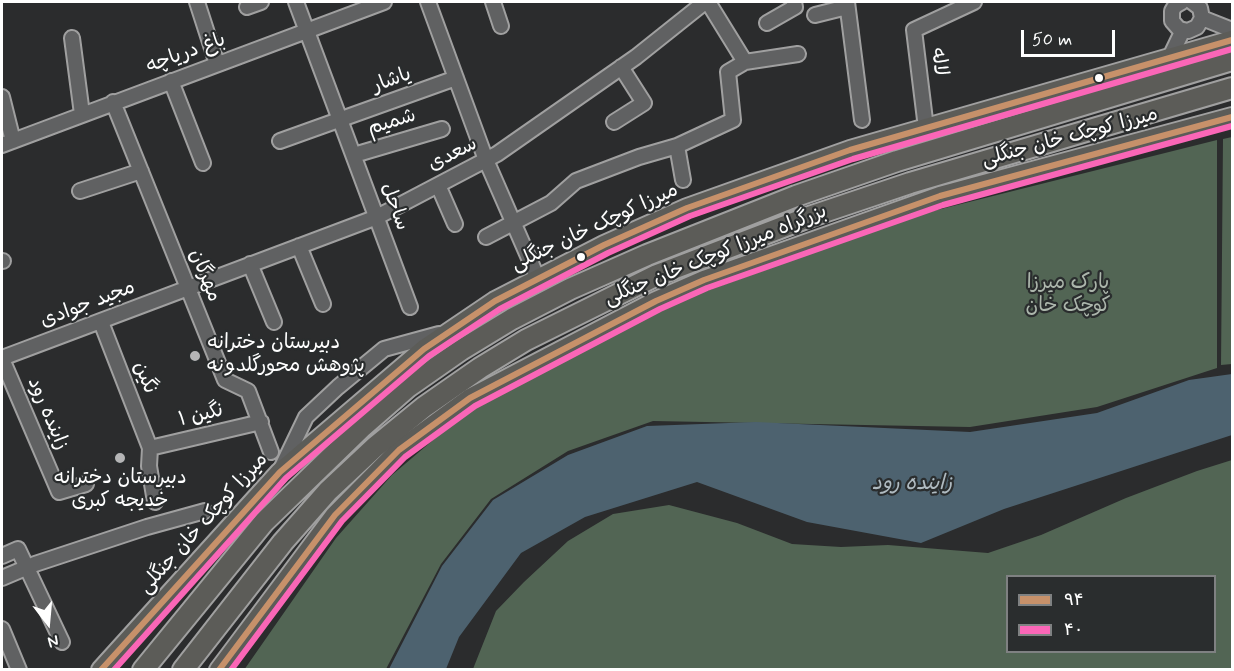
<!DOCTYPE html>
<meta charset="utf-8">
<style>
body{margin:0}
#map{position:relative;width:1234px;height:671px;overflow:hidden;background:#2b2c2d;font-family:Mynerve,sans-serif}
canvas{display:block}
.frame{position:absolute;inset:0;border:3px solid #fff;pointer-events:none}
.legend{position:absolute;left:1006px;top:575px;width:210px;height:78px;box-sizing:border-box;background:#2a2d2e;border:2px solid #7f8182;margin:0;padding:8px 10px;list-style:none;font-size:18px;color:#fff}
.legend li{display:flex;align-items:center;gap:12px;height:30px}
.legend b{width:30px;border:2px solid #7f8182}
.north{position:absolute;left:18px;top:593px;width:60px;height:60px;-webkit-text-stroke:4px #2a2d2e;paint-order:stroke;rotate:164deg;font-size:16px;font-weight:700;line-height:24px;text-align:center;color:#fff}
.north::after{content:'';display:block;margin:auto;width:21px;height:27px;background:#fff;clip-path:polygon(50% 0,100% 100%,50% 72%,0 100%)}
.scale{position:absolute;left:1021px;top:30px;width:94px;height:27px;box-sizing:border-box;border:3px solid #fff;border-top:0;padding-left:8px;font-size:18px;line-height:21px;white-space:nowrap;color:#fff;-webkit-text-stroke:4px #2a2d2e;paint-order:stroke}
</style>
<div id="map">
<canvas width="1234" height="671"></canvas>
<div class="frame"></div>
<ul class="legend">
<li><b style="height:8px;background:#c7916a"></b>۹۴</li>
<li><b style="height:8px;background:#fa66b7"></b>۴۰</li>
</ul>
<div class="north">N</div>
<div class="scale">50 m</div>
</div>
<script>
const context = document.querySelector('canvas').getContext('2d');
context.lineJoin = 'round';
function paint(path, color) { context.fillStyle = color; context.fill(path, 'evenodd'); }
const poly = rows => new Path2D(rows.map(r => 'M' + r).join(''));
function strokePath(path, color, width, dash) { context.strokeStyle = color; context.lineWidth = width; context.lineCap = dash ? 'butt' : 'round'; context.setLineDash(dash || []); context.stroke(path); }
function write(font, color, halo, rows, align = 'center') {
  context.font = font + ' Mynerve,"Playpen Sans Arabic",sans-serif'; context.lineWidth = 4.5; context.setLineDash([]); context.textBaseline = 'middle'; context.strokeStyle = halo; context.fillStyle = color; for (const [text, x, y, turn = 0] of rows) {
    context.save(); context.translate(x, y); context.rotate((+turn || 0) * Math.PI / 180); context.textAlign = isNaN(turn) ? turn : align; if (halo) context.strokeText(text, 0, 0); context.fillText(text, 0, 0); context.restore();
  }
}
paint(poly([
 [1232,137,1232,364,1221,365,1223,139],
 [1217,140,1217,368,1097,407,970,427,653,421,568,451,491,499,441,564,386,669,244,670,336,538,392,475,452,424,504,388,659,308,921,214],
 [1232,460,1232,669,473,669,496,611,524,582,568,541,613,514,669,505,737,523,792,544,841,547,888,545,988,553,1041,535,1126,498,1197,471],
 [1008,576,1214,576,1214,652,1008,652]
]), '#526554');
paint(poly([
 [1232,374,1232,435,1004,509,921,543,807,522,697,482,585,517,521,553,459,637,446,669,389,669,442,566,493,500,568,455,647,426,756,422,970,432,1097,413,1189,380]
]), '#4d626f');
const minor = poly([
 [197,2,217,64],
 [296,2,410,307],
 [428,2,486,160,538,279],
 [493,2,501,26],
 [708,2,745,62,798,54],
 [847,2,862,120],
 [1182,2,1175,6,1172,11,1172,21,1179,29,1188,31,1197,27,1202,18,1200,8,1192,2],
 [247,7,261,2],
 [815,15,847,7],
 [1202,18,1232,30],
 [767,23,795,7,794,2],
 [72,38,82,114],
 [1170,57,1183,30],
 [171,81,203,163],
 [2,97,13,141],
 [113,102,225,380,248,391,271,452],
 [614,122,644,103,621,67],
 [926,128,914,30,974,2],
 [280,141,456,78],
 [2,145,384,2],
 [677,146,683,180],
 [354,155,442,129],
 [438,185,455,224],
 [80,191,141,171],
 [486,237,551,203,576,181,639,157,677,146,733,120,728,72,745,62],
 [299,246,323,304],
 [2,261,3,261],
 [250,264,274,322],
 [101,322,150,448,149,466,155,502],
 [2,358,377,217,497,154,636,57,705,2],
 [2,359,59,492,86,484],
 [150,448,261,422],
 [281,469,306,417,338,387,384,349,439,334],
 [2,556,18,549,62,642],
 [2,578,35,564,147,527,205,511],
 [2,629,19,670]
]);
const major = poly([
 [101,670,280,472,424,349,495,301,604,245,687,208,850,150,1232,40],
 [219,670,335,515,399,450,470,398,656,301,704,280,940,196,1232,117]
]);
const highway = poly([
 [143,670,264,522,361,428,408,387,461,350,512,319,570,289,647,255,796,196,897,161,1232,60],
 [183,670,283,542,328,491,375,447,424,407,480,368,526,340,657,275,809,217,910,183,1232,88]
]);
strokePath(minor, '#a0a0a0', 18);
strokePath(major, '#a0a0a0', 22);
strokePath(highway, '#a0a0a0', 24);
strokePath(minor, '#606162', 14);
strokePath(major, '#5c5c58', 18);
strokePath(highway, '#5c5c58', 20);
strokePath(poly([
 [101,670,280,472,424,349,495,301,604,245,687,208,850,150,1232,40],
 [219,670,335,515,399,450,470,398,656,301,704,280,940,196,1232,117]
]), '#c7916a', 6);
strokePath(poly([
 [114,670,286,478,429,356,500,309,608,253,690,216,853,159,1232,49],
 [231,670,342,521,405,457,475,406,660,309,707,288,943,205,1232,126]
]), '#fa66b7', 6);
for (const [x, y, r, color] of [
 [1099,78,5,"#fff"],
 [581,257,5,"#fff"],
 [195,356,6,"#b5b5b6"],
 [120,458,6,"#b5b5b6"]
]) { const dot = new Path2D(); dot.arc(x, y, r, 0, 2 * Math.PI); context.fillStyle = color; context.fill(dot); strokePath(dot, '#2a2d2e', 2); }
write('20px', '#fff', '#2a2d2e', [
 ["باغ دریاچه",186,54,-20],
 ["لاله",938,62,83],
 ["یاشار",392,81,-20],
 ["شمیم",392,123,-17],
 ["میرزا کوچک خان جنگلی",1070,138,-15],
 ["سعدی",453,155,-27],
 ["ساحل",394,207,70],
 ["میرزا کوچک خان جنگلی",595,228,-25],
 ["بزرگراه میرزا کوچک خان جنگلی",716,256,-22],
 ["مهرگان",204,276,68],
 ["مجید جوادی",88,305,-21],
 ["نگین",144,378,68],
 ["زاینده رود",47,414,67],
 ["نگین ۱",201,416,-13],
 ["میرزا کوچک خان جنگلی",204,524,-48]
]);
write('20px', '#acb6ac', '#2a2d2e', [
 ["پارک میرزا",1068,284],
 ["کوچک خان",1068,307]
]);
write('20px', '#fff', '#2a2d2e', [
 ["دبیرستان دخترانه",207,344],
 ["پژوهش محورگلدونه",207,367],
 ["دبیرستان دخترانه",120,479,"center"],
 ["خدیجه کبری",120,502,"center"]
], 'left');
write('italic 21px', '#b0bbc1', '#2a2d2e', [
 ["زاینده رود",912,485]
]);
</script>
